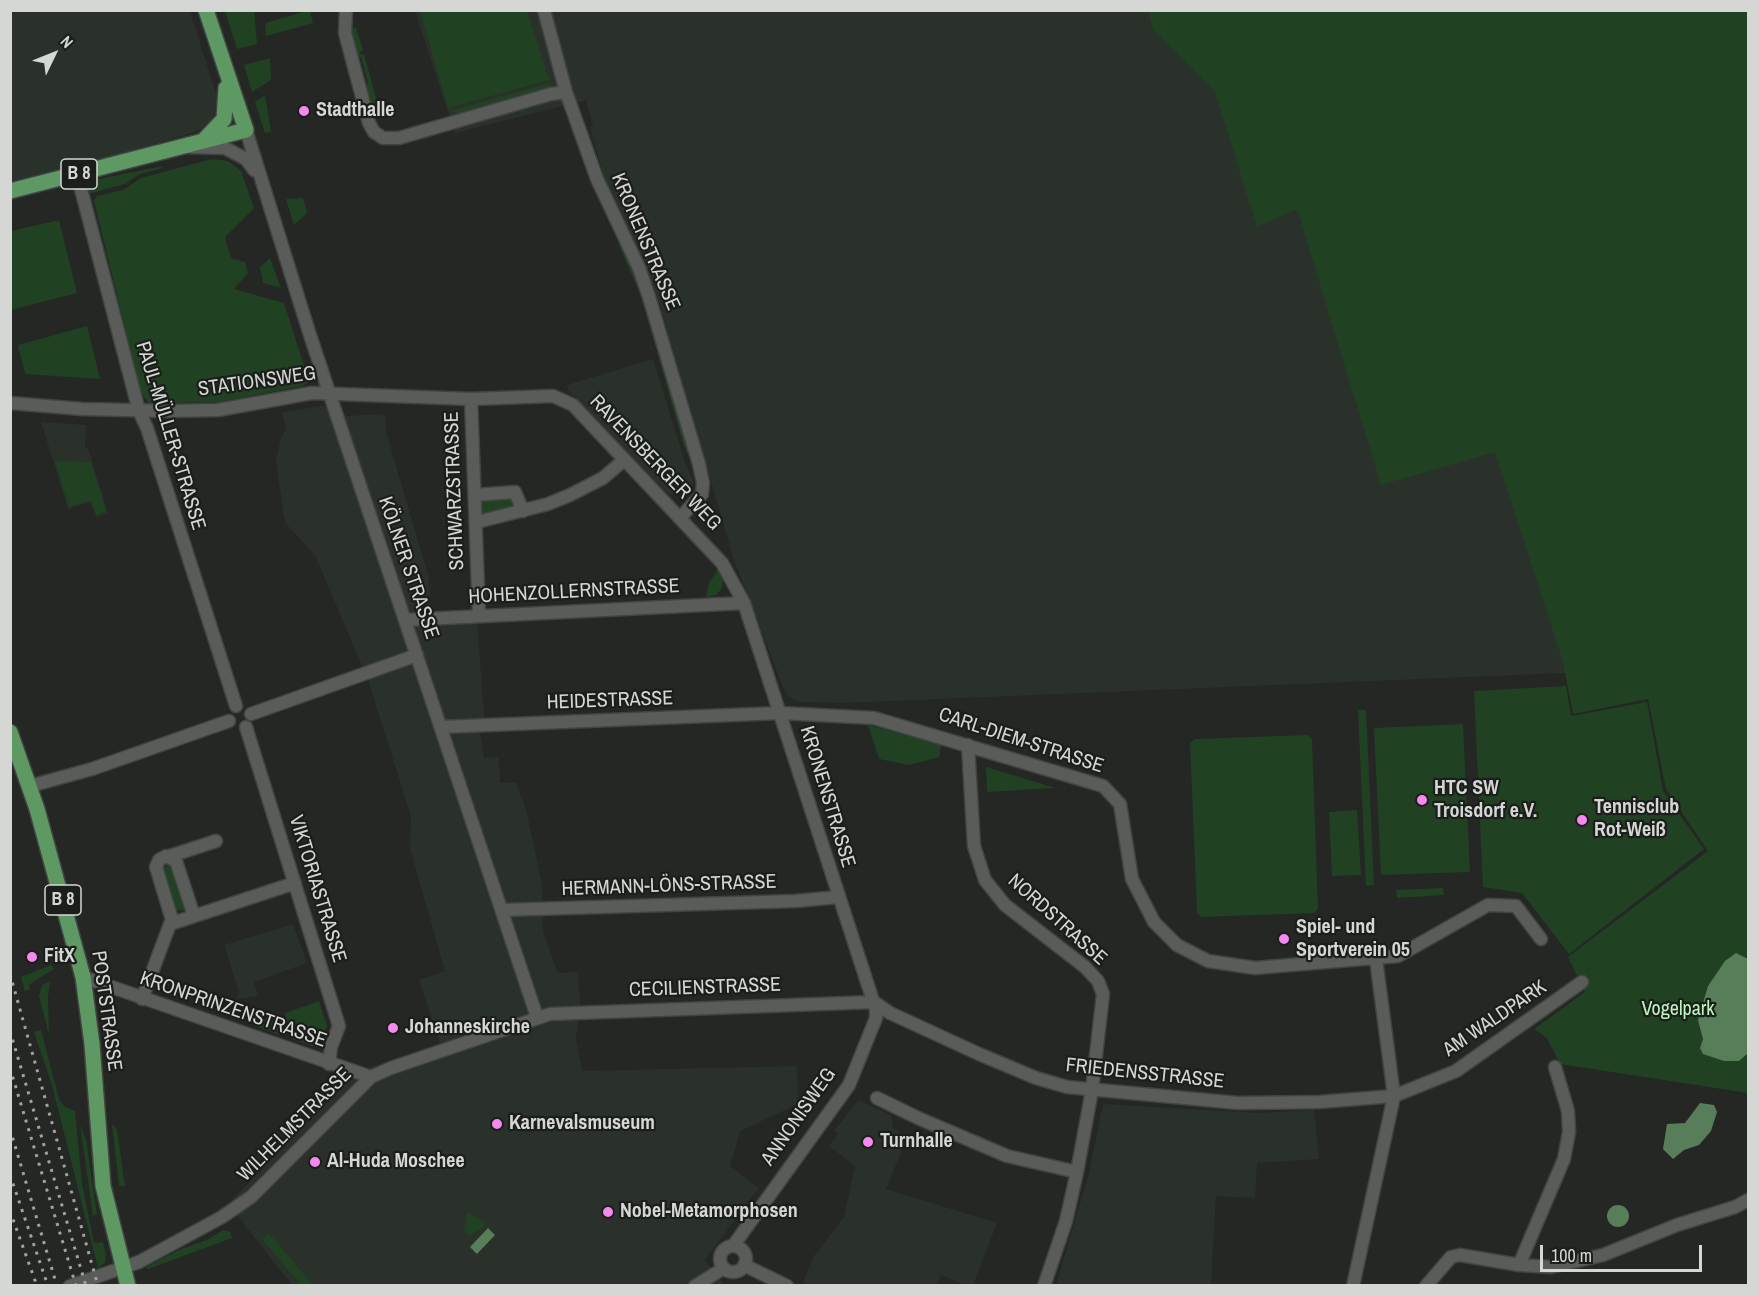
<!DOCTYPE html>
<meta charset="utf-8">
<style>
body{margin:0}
#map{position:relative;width:1759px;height:1296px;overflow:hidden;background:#242724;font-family:"Archivo Narrow",sans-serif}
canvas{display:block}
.frame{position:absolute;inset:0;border:12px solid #d5d7d5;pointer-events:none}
.north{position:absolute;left:24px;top:24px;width:60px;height:60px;-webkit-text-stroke:4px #1b1e1b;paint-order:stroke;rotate:47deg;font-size:16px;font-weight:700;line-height:24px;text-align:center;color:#d5d7d5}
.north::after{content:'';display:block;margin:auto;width:21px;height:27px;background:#d5d7d5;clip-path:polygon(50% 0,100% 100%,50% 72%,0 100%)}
.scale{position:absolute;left:1540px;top:1245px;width:162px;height:27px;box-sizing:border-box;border:3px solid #d5d7d5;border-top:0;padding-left:8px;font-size:18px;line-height:21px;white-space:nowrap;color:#d5d7d5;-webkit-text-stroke:4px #1b1e1b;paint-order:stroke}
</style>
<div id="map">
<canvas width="1759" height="1296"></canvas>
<div class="frame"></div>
<div class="north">N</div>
<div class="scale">100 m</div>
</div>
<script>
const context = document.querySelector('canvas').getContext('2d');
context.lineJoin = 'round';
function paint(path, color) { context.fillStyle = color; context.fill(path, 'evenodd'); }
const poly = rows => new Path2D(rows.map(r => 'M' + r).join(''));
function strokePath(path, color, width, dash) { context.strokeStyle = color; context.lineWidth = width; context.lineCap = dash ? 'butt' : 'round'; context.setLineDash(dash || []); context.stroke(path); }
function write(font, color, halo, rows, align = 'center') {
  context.font = font + ' "Archivo Narrow",sans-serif'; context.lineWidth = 4.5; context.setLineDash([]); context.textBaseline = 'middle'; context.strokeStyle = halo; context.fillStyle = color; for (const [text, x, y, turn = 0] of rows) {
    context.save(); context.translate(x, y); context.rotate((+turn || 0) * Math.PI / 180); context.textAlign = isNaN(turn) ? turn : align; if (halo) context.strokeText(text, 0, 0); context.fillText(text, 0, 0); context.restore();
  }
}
paint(poly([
 [11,10,190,11,217,97,214,116,206,126,198,131,121,154,11,181],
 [415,11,1748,11,1565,673,843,703,798,702,786,695,734,560,653,282,608,182,590,127,593,126,586,100,455,133],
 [653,359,685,463,694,483,691,488,669,495,569,391,567,385],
 [323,406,345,416,385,414,386,432,429,578,431,622,477,620,484,717,480,733,484,758,499,757,500,783,516,783,526,809,542,884,543,932,558,973,578,972,580,1004,576,1039,582,1071,797,1066,798,1104,740,1131,730,1166,759,1188,705,1260,724,1285,292,1285,228,1204,345,1084,371,1067,440,1043,419,980,445,971,410,849,411,816,368,680,315,555,287,525,284,516,276,461,281,437,286,430,282,412],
 [41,422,86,425,85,448,88,449,108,513,96,517,90,502,68,509],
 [293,924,307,963,254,982,258,996,236,999,239,992,224,945],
 [858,1100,891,1115,893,1128,899,1131,904,1145,886,1189,997,1223,973,1285,965,1285,941,1275,936,1285,812,1286,803,1282,814,1256,844,1217,855,1166,829,1146,838,1133,834,1131],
 [1103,1104,1258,1113,1314,1110,1319,1159,1257,1163,1255,1198,1216,1196,1211,1285,1056,1285,1089,1173]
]), '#2a312a');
paint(poly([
 [310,10,313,23,266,36,265,23],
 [225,11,254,11,257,44,237,49],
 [420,11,527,11,549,80,448,108],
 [1148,11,1748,11,1748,1093,1560,1064,1547,1038,1534,1029,1585,992,1568,957,1708,851,1666,789,1648,699,1573,714,1563,662,1495,452,1381,485,1297,209,1257,227,1215,92,1153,29],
 [356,27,363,50,360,52,361,55,364,54,378,105,368,108,362,85,368,83,361,57,354,58,350,34,351,29],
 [270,58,271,80,252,92,244,65],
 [550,83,551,88,509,101,460,114,449,111],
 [265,95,271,132,265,133,255,102],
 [589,127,611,190,650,274,702,450,652,285,609,190],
 [212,159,228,161,241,171,254,208,225,237,231,258,245,262,248,273,234,289,284,303,309,381,303,386,219,402,149,403,141,393,94,201,97,196,123,190,141,178],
 [163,166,163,168,140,174,125,184,88,194,87,187,93,180],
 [303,198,307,213,294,225,286,199],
 [59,220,77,293,11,310,11,231],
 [618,243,622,245,639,282,695,470,684,446,641,296],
 [270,258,281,288,263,283,260,267],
 [87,326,100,379,25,374,18,345],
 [55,461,91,462,106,511,96,515,91,500,69,507],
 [512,499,515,507,487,515,481,511,480,504,484,501],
 [718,569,723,579,722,588,716,595,706,597,709,583],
 [1566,686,1571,716,1647,702,1663,791,1704,849,1569,954,1522,893,1483,887,1474,691],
 [1358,710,1366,710,1374,885,1366,886],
 [1463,724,1470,872,1381,875,1374,728],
 [868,725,941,745,939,757,909,765,879,759],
 [1308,735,1312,740,1318,909,1314,913,1201,917,1197,912,1190,743,1195,739],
 [986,767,1039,783,1055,788,987,792],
 [1357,810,1361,875,1332,876,1329,812],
 [168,865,174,867,186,906,183,911,174,909,162,868],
 [1443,888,1444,895,1397,898,1396,890],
 [51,965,54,969,33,982,29,985,30,989,25,991,21,977],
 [50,981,48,997,49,1035,39,996,42,985],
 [319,1001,327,1026,321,1044,315,1047,292,1039,285,1013],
 [271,1017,272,1020,278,1018,282,1030,280,1035,255,1026,254,1023],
 [41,1030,59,1099,65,1107,75,1111,82,1183,94,1243,103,1242,106,1255,105,1263,98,1268,52,1085,34,1032],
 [80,1124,86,1140,97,1214,93,1216],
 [112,1124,117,1130,125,1186,119,1186],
 [467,1212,485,1222,484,1227,469,1236,464,1232],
 [223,1230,230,1232,232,1238,148,1269,146,1267,181,1249,207,1240],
 [269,1233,313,1285,301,1285,262,1239]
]), '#214123');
paint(poly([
 [1736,953,1748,959,1747,1054,1739,1061,1724,1061,1703,1054,1700,1048,1703,1039,1698,1020,1708,986,1725,961],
 [1700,1103,1714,1105,1717,1112,1711,1131,1699,1145,1684,1150,1673,1159,1663,1149,1667,1124,1685,1123],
 '1607 1216a11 11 0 1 1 22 0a11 11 0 1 1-22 0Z',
 [488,1228,495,1235,477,1254,470,1247]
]), '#587d59');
const minor = poly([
 [346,10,345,33,369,123,374,132,383,138,399,138,551,94,566,92],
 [544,10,566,92,597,179,639,268,649,297,699,464,703,483,702,494,680,518],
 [246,130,309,332,537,1017],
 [187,147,225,148,246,159,254,170],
 [77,174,139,411,147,428,236,706],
 [471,399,479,616],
 [10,403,82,409,170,411,218,410,312,393,471,399,553,396,573,405,722,563,744,603,876,1010,876,1018,849,1085,733,1246],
 [475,495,515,492,523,511],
 [477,522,548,504,570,495,603,478,624,460],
 [405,620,744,603],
 [251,714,417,655],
 [246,727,339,1026,331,1047,329,1064],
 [441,727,780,713,874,718,1103,786,1120,804,1132,879,1154,922,1177,945,1208,961,1255,968,1398,956,1488,905,1516,906,1541,939],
 [968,745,974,846,985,880,1005,905,1085,967,1098,981,1103,994,1092,1090,1077,1172,1066,1221,1044,1286],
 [30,786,92,769,229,721],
 [170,856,216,841],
 [502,910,796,901,838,897],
 [173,923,156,867,159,860,166,856,176,861,194,916],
 [83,977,371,1077],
 [142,999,170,924,295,883],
 [874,1002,890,1013,979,1054,1036,1078,1067,1087,1238,1103,1319,1102,1394,1096,1456,1071,1582,982],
 [877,1098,918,1118,1007,1156,1077,1172],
 '720 1259a13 13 0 1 1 26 0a13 13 0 1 1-26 0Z',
 [744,1265,787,1286],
 [1519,1265,1564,1159,1569,1132,1568,1111,1555,1067],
 [70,1286,139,1262,222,1217,251,1197,371,1077,391,1068,550,1014,874,1002],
 [695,1286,724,1268],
 [1353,1286,1394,1096,1376,959],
 [1426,1286,1451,1257,1460,1255,1519,1265,1551,1267,1603,1255,1677,1225,1735,1207,1748,1200]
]);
const major = poly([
 [205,139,224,119,226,88],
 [10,191,246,130,206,10],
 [10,732,37,809,83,977,92,1044,103,1186,128,1286]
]);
strokePath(minor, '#414441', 15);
strokePath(major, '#414441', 18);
strokePath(minor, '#595c59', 12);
strokePath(major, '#5e9863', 15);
strokePath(poly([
 [10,974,98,1286],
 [10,1031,86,1286],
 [10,1068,76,1286],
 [10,1129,57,1286],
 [10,1175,48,1286],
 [10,1211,37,1286]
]), '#a0a2a0', 3, [3, 6]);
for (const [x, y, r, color] of [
 [304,111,6,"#f589ee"],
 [1422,800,6,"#f589ee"],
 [1582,820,6,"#f589ee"],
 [1284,939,6,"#f589ee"],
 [32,957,6,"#f589ee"],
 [393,1028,6,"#f589ee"],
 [497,1124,6,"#f589ee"],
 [868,1142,6,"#f589ee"],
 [315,1162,6,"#f589ee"],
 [608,1212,6,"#f589ee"]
]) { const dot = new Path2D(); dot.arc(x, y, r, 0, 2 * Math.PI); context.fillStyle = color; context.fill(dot); strokePath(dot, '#1b1e1b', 2); }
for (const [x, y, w] of [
 [79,174,36],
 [63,900,36]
]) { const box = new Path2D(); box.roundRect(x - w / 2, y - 15, w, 30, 4.5); context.fillStyle = '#1b1e1b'; context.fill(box); strokePath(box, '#d5d7d5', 1.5); }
write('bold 18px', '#d5d7d5', null, [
 ["B 8",79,174],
 ["B 8",63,900]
]);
write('bold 20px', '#d5d7d5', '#1b1e1b', [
 ["Stadthalle",316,111],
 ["HTC SW",1434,789],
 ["Troisdorf e.V.",1434,812],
 ["Tennisclub",1594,808],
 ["Rot-Weiß",1594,831],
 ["Spiel- und",1296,928],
 ["Sportverein 05",1296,951],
 ["FitX",44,957],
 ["Johanneskirche",405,1028],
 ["Karnevalsmuseum",509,1124],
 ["Turnhalle",880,1142],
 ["Al-Huda Moschee",327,1162],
 ["Nobel-Metamorphosen",620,1212]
], 'left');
write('20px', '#d5d7d5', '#1b1e1b', [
 ["KRONENSTRASSE",645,242,67],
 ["STATIONSWEG",257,382,-8],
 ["PAUL-MÜLLER-STRASSE",170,436,73],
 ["RAVENSBERGER WEG",655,463,46],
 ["SCHWARZSTRASSE",455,491,-92],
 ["KÖLNER STRASSE",408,568,71],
 ["HOHENZOLLERNSTRASSE",574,592,-3],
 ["HEIDESTRASSE",610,701,-2],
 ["CARL-DIEM-STRASSE",1021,741,18],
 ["KRONENSTRASSE",827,797,73],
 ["HERMANN-LÖNS-STRASSE",669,886,-2],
 ["VIKTORIASTRASSE",317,889,73],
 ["NORDSTRASSE",1057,920,42],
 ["CECILIENSTRASSE",705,988,-2],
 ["KRONPRINZENSTRASSE",233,1010,19],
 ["POSTSTRASSE",106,1011,82],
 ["AM WALDPARK",1495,1019,-34],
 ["FRIEDENSSTRASSE",1145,1074,6],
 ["ANNONISWEG",799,1117,-55],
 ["WILHELMSTRASSE",295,1125,-45]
]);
write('20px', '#baf7bc', '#1b1e1b', [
 ["Vogelpark",1678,1010]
]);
</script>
